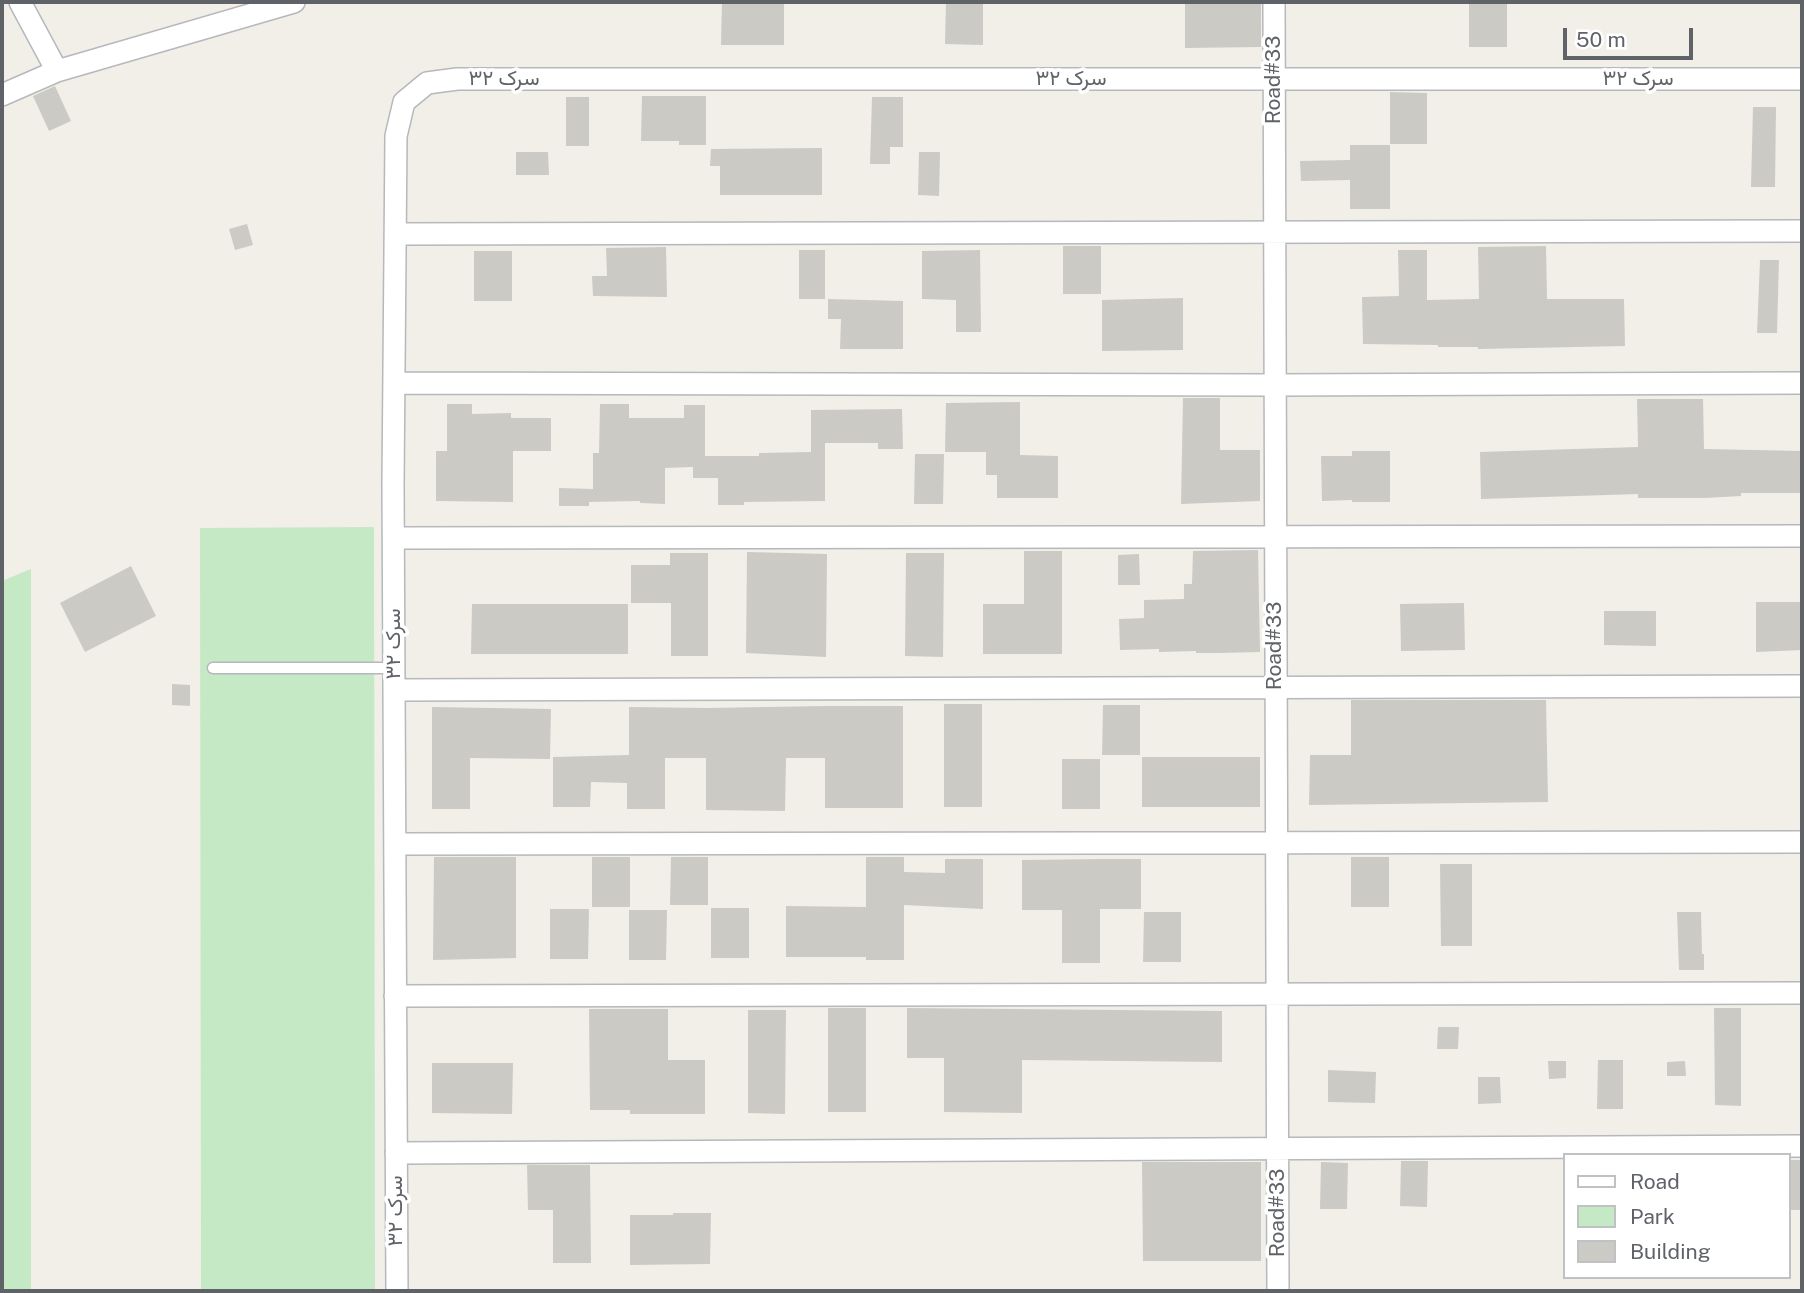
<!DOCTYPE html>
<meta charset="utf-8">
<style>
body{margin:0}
#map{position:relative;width:1804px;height:1293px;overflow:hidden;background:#f1efe8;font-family:"Public Sans",sans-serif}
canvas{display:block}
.frame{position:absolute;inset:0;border:4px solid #5f6368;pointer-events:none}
.legend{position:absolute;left:1563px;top:1153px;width:228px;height:126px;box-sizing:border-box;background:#fff;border:2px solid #bfc1c3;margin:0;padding:9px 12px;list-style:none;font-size:21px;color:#5f6368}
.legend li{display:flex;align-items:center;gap:14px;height:35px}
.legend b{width:35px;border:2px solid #bfc1c3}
.scale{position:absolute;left:1563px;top:28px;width:130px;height:32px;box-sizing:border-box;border:4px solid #5f6368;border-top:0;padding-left:9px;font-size:21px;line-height:24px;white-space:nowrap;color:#5f6368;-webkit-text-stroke:5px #fff;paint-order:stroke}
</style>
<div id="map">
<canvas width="1804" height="1293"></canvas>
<div class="frame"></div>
<ul class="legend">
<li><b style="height:9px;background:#fff"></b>Road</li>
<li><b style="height:19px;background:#c5e8c5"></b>Park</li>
<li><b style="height:19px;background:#cccac5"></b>Building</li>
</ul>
<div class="scale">50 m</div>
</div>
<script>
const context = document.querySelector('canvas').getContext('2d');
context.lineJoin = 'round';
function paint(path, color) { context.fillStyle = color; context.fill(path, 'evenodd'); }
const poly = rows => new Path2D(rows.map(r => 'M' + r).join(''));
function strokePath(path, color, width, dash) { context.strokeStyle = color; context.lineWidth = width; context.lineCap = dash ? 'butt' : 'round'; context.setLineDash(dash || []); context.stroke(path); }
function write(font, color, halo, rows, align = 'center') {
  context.font = font + ' "Public Sans",Vazirmatn,sans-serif'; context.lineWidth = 7; context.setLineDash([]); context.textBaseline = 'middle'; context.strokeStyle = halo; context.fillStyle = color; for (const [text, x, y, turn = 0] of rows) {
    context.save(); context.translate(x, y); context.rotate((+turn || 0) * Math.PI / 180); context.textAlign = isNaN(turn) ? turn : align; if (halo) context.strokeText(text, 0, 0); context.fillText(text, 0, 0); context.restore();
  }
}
paint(poly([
 [374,527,375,1291,201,1291,200,528],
 [31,569,31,1291,2,1291,2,581]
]), '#c5e8c5');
paint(poly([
 [722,2,784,2,784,45,721,45],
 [946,2,983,2,983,45,945,44],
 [1185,2,1261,2,1261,47,1185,48],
 [1469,2,1507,2,1507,47,1469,47],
 [55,86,71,121,49,131,33,96],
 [1390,92,1427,93,1427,144,1390,144],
 [642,96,706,96,706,145,679,145,679,141,641,141],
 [566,97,589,97,589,146,566,146],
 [872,97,903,97,903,147,890,147,890,164,870,164],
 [1753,107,1776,107,1775,187,1751,187],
 [1350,145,1390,145,1390,209,1350,209,1350,180,1301,181,1300,161,1350,160],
 [822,148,822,195,720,195,720,166,710,166,711,149],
 [516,152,548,152,549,175,516,175],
 [919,152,940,152,939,196,918,195],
 [247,224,253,245,235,250,229,229],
 [1063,246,1101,246,1101,294,1063,294],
 [1546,246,1547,299,1624,299,1625,346,1478,349,1478,347,1438,347,1438,345,1363,344,1362,297,1399,296,1398,250,1427,250,1427,300,1479,299,1478,247],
 [666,247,667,297,593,296,592,276,607,276,606,248],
 [799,250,825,250,825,299,799,299],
 [980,250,981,332,956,332,956,300,922,299,922,251],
 [474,251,512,251,512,301,474,301],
 [1760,260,1779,260,1777,333,1757,333],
 [1183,298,1183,350,1102,351,1102,300],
 [828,299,903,301,903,349,840,349,841,319,828,319],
 [1183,398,1220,398,1220,450,1260,450,1260,501,1181,504],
 [1637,399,1703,399,1704,449,1802,451,1802,493,1741,493,1741,496,1705,498,1638,498,1638,494,1481,499,1480,452,1638,447],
 [1020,402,1020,455,1058,456,1058,498,997,498,997,475,986,475,986,452,945,452,946,403],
 [447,404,472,404,472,414,511,413,511,418,551,418,551,451,513,451,513,502,436,501,436,451,447,451],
 [600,404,629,404,629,418,684,418,684,405,705,405,705,456,759,456,759,453,811,452,811,410,902,409,903,449,878,449,878,443,825,443,825,501,744,502,744,505,718,505,718,478,693,478,693,467,665,468,665,504,640,503,640,501,589,502,589,506,559,506,559,488,593,489,593,453,599,453],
 [1352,451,1390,451,1390,502,1352,502,1352,500,1322,501,1321,456,1352,456],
 [915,454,944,454,943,504,914,504],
 [1258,550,1260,652,1218,653,1196,653,1196,651,1159,652,1159,649,1120,650,1119,619,1144,618,1144,600,1184,599,1184,584,1192,584,1193,551],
 [1024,551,1062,551,1062,654,983,654,983,604,1024,604],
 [747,552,827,554,826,657,746,653],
 [670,553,708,553,708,656,671,656,671,603,631,603,631,565,670,565],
 [906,553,944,553,943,657,905,656],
 [1139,554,1140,585,1118,585,1118,555],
 [131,566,156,616,85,652,60,603],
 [1756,602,1802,602,1802,650,1756,652],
 [1464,603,1465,650,1401,651,1400,604],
 [472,604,628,604,628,654,471,654],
 [1604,611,1656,611,1656,646,1604,645],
 [172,684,190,685,190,706,172,705],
 [1351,700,1546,700,1548,802,1309,805,1310,755,1351,755],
 [944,704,982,704,982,807,944,807],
 [1103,705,1140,705,1140,755,1102,755],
 [826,706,903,706,903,808,825,808,825,758,786,758,785,811,706,810,706,758,665,758,665,809,627,809,627,783,591,782,590,807,553,807,553,757,629,755,629,707,707,708],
 [432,707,551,709,550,759,470,758,470,809,432,809],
 [1142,757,1260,757,1260,807,1142,807],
 [1062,759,1100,759,1100,809,1062,809],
 [434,857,516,857,516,958,433,960],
 [592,857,630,857,630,907,592,907],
 [671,857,708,857,708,905,670,905],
 [866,857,904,857,904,872,945,873,945,859,983,859,983,909,904,905,904,960,866,960,866,957,786,957,786,906,866,907],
 [1351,857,1389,857,1389,907,1351,907],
 [1104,859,1141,859,1141,909,1100,909,1100,963,1062,963,1062,910,1022,910,1022,860],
 [1440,864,1472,864,1472,946,1441,946],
 [711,908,749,908,749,958,711,958],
 [550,909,589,909,588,959,550,959],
 [629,910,667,910,666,960,629,960],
 [1144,912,1181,912,1181,962,1143,962],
 [1677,912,1701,912,1702,954,1704,954,1704,970,1679,970],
 [828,1008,866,1008,866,1112,828,1112],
 [907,1008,1222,1011,1222,1062,1022,1060,1022,1113,944,1112,944,1058,907,1058],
 [1714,1008,1741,1008,1741,1106,1715,1105],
 [589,1009,668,1009,668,1060,705,1060,705,1114,630,1114,630,1110,590,1110],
 [748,1010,786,1010,785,1114,748,1113],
 [1438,1027,1459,1027,1458,1049,1437,1049],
 [1598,1060,1623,1060,1623,1109,1597,1109],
 [1548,1061,1566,1061,1566,1078,1549,1079],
 [1685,1061,1686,1076,1667,1076,1667,1062],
 [432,1063,513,1063,512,1114,432,1113],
 [1328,1070,1376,1072,1375,1103,1328,1102],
 [1478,1077,1500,1077,1501,1103,1478,1104],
 [1788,1160,1802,1160,1802,1210,1788,1210],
 [1401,1161,1428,1161,1427,1207,1400,1206],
 [1142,1162,1261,1162,1261,1261,1143,1261],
 [1321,1162,1348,1163,1347,1209,1320,1209],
 [527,1165,590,1165,591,1263,553,1263,553,1210,528,1210],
 [673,1213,711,1213,710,1264,630,1265,630,1215,673,1215]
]), '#cccac5');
const lane = poly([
 [213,668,394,668]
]);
const street = poly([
 [20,2,57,71],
 [1274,2,1278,1291],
 [2,95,57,71,294,2],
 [396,234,1802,231],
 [394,383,1274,385,1802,383],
 [394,538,1802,536],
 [394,690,1802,686],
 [395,844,1802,842],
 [395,996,1802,993],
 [396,1153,1802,1146],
 [397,1291,393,484,396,136,404,102,427,83,457,79,1802,79]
]);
strokePath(lane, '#b5b8bc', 13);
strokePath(street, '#b5b8bc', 24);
strokePath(lane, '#fff', 10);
strokePath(street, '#fff', 21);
write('21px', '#5f6368', '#fff', [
 ["سرک ۳۲",504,79],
 ["سرک ۳۲",1071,79],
 ["سرک ۳۲",1638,79],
 ["Road#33",1274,80,-90],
 ["سرک ۳۲",394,644,-90],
 ["Road#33",1275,646,-90],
 ["سرک ۳۲",396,1211,-90],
 ["Road#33",1278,1213,-90]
]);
</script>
